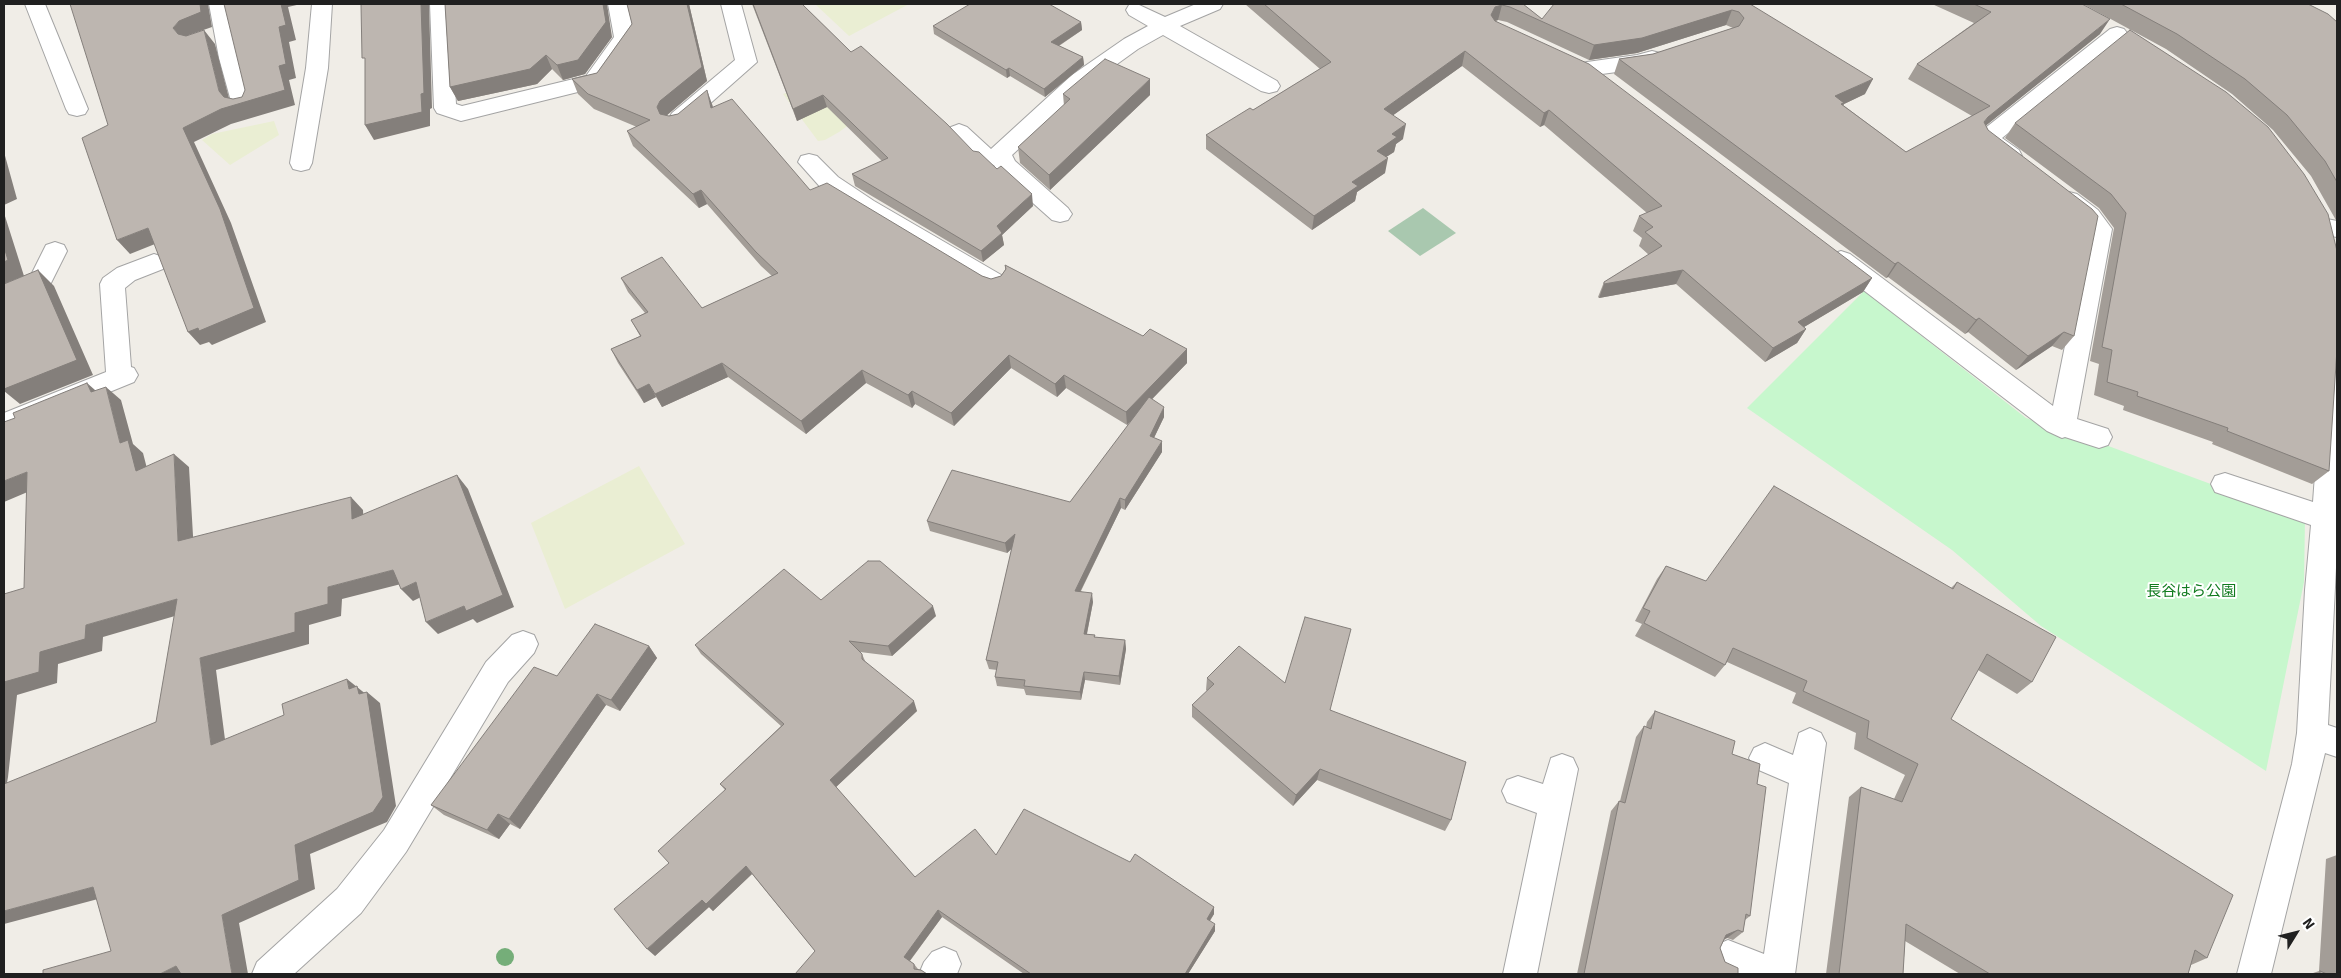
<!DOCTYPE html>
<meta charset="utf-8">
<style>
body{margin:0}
#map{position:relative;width:2341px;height:978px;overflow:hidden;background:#f0ede7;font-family:Signika,sans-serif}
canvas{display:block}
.frame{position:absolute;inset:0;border:5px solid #202020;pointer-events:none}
.north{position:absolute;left:2271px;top:908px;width:50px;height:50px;-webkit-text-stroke:4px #fff;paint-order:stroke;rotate:54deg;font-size:14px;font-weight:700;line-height:20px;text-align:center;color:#202020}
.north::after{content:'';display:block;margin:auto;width:18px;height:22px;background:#202020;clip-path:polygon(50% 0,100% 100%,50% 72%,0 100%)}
</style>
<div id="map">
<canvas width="2341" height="978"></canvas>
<div class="frame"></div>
<div class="north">N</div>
</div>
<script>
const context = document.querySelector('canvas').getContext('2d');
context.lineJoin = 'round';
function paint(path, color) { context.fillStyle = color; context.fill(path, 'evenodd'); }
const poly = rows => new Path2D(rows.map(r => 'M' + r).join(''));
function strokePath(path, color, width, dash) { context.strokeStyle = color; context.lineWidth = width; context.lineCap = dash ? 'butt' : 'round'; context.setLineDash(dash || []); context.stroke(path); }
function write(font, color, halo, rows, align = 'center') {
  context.font = font + ' Signika,"Noto Sans JP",sans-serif'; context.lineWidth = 4; context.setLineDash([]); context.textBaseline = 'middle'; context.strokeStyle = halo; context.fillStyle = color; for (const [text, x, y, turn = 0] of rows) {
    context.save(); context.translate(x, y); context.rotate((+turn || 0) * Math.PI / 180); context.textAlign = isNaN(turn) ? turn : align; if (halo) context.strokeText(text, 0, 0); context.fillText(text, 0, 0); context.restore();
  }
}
paint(poly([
 [815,4,909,4,849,36],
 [801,88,885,99,839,132,825,140,818,141,783,94],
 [274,121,279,135,230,165,202,140,212,134],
 [639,466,685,544,565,609,531,523]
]), '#eaeed3');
paint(poly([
 [1423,208,1456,233,1420,256,1388,231]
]), '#a9c8af');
paint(poly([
 [1864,291,2026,418,2103,444,2305,519,2304,582,2266,771,2041,626,1952,550,1747,408]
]), '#c7f7cd');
const minor = poly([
 [25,4,45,4,88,109,85,114,77,116,69,114,66,109,25,4],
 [209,4,229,4,241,58,254,105,251,110,243,112,235,110,232,105,219,58,209,4],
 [312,4,332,4,328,68,312,163,309,169,301,171,293,169,290,163,306,68,312,4],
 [430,4,450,4,456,104,462,106,586,76,614,37,608,4,628,4,636,37,602,86,461,121,437,113,434,108,430,4],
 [721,4,741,4,757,62,688,123,680,125,672,123,669,118,672,113,735,60,721,4],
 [1137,4,1165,17,1196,4,1223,4,1220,9,1180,26,1277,81,1280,86,1277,91,1269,93,1261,91,1163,35,1138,49,1088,85,1012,155,1015,161,1068,208,1072,214,1068,220,1060,222,1052,220,997,171,994,165,976,162,948,132,951,127,959,124,967,127,991,149,1072,75,1124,39,1148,26,1129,15,1126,10,1129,5,1137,4],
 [2117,27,2124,29,2128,34,2124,39,2002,138,2019,150,2022,156,2019,162,2011,164,2003,162,1979,143,1976,138,1979,133,2110,29,2117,27],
 [1652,51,1660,53,1663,58,1660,63,1639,69,1587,76,1579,74,1576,69,1579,64,1587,62,1637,55,1652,51],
 [809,154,817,156,838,177,874,201,1003,276,1006,282,1003,288,994,291,985,288,858,213,822,189,798,162,801,156,809,154],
 [2069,192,2077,194,2098,210,2112,229,2077,419,2108,429,2112,437,2108,445,2099,448,2065,437,2062,438,2047,431,1832,266,1829,260,1832,254,1841,251,1850,254,2053,406,2088,230,2082,222,2061,206,2057,200,2061,194,2069,192],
 [2327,219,2337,221,2337,237,2319,234,2315,228,2319,222,2327,219],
 [55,242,64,245,67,251,49,287,4,305,4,286,31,275,46,245,55,242],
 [154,254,163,257,166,263,163,269,135,280,125,288,131,367,134,368,138,375,134,382,4,435,4,413,106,372,100,284,103,278,117,268,154,254],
 [2337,342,2337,548,2328,725,2337,728,2337,757,2325,753,2271,974,2237,974,2292,764,2297,733,2305,590,2311,525,2215,492,2211,484,2215,476,2225,473,2313,502,2324,352,2328,345,2337,342],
 [523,631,534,635,538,644,534,653,508,682,406,852,361,913,294,974,252,974,257,962,337,889,384,830,486,662,512,635,523,631],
 [1810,728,1821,733,1826,743,1795,974,1728,974,1716,969,1711,957,1716,945,1728,940,1764,954,1789,783,1754,768,1749,758,1754,748,1765,743,1793,755,1799,733,1810,728],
 [1562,754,1573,758,1578,769,1537,974,1503,974,1537,813,1507,802,1502,791,1507,780,1518,776,1543,784,1551,758,1562,754],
 [944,947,956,952,961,964,957,974,919,974,924,962,932,952,944,947]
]);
strokePath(minor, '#a4a4a4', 2);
paint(minor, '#fff');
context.fillStyle = '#75ae79';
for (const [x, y] of [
 [505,957]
]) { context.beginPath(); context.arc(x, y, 9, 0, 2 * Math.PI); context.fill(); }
paint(poly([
 [445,4,612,37,585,74,563,80,552,69,537,84,458,101,450,87],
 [627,4,689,4,707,81,666,116,669,116,678,114,712,104,713,108,810,190,982,276,991,279,1001,276,1005,270,1005,265,1187,363,1152,399,1164,417,1154,438,1162,452,1125,510,1121,508,1081,591,1093,602,1087,634,1095,635,1095,637,1125,640,1126,649,1120,685,1085,680,1081,700,1026,695,1024,689,997,686,995,677,997,670,989,669,986,660,1012,548,1007,553,930,531,927,521,1070,502,1132,420,1127,425,1066,388,1057,397,1011,368,954,426,915,404,912,408,866,383,806,434,728,377,662,407,656,397,644,403,618,363,611,349,640,336,631,320,645,313,628,292,621,278,702,308,772,276,761,266,707,204,699,208,633,146,627,131,637,127,594,109,578,94,572,79,597,73,632,24],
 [752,4,802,4,851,52,973,151,1033,206,1002,235,1004,245,983,262,855,186,852,174,882,161,827,107,797,121],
 [1245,4,1523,4,1542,19,1750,4,1865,94,1844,104,1843,105,1906,152,1972,116,1908,79,1917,64,1974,23,1932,4,2082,4,2100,34,1986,125,2074,336,2062,350,2052,346,2016,370,1968,332,1965,334,1888,277,1886,278,1614,74,1619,59,1653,54,1733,28,1726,25,1637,53,1589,60,1507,22,1498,20,1496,21,1872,278,1863,292,1804,327,1806,329,1797,343,1765,362,1676,284,1599,298,1598,297,1604,282,1649,255,1639,246,1642,238,1633,231,1639,216,1647,213,1544,125,1540,127,1462,66,1393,115,1403,139,1396,144,1394,152,1386,157,1385,173,1357,192,1355,201,1312,230,1206,149,1206,135,1253,110,1320,69],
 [2083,4,2308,4,2337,22,2337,222,2311,176,2273,130,2232,94,2166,49],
 [1081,22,1082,30,1059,46,1083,57,1084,65,1045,97,1010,76,1007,78,934,34,933,26],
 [1063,94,1150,95,1050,190,1020,163,1018,147,1064,106],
 [2015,123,2337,251,2329,471,2312,484,2212,444,2213,442,2123,410,2124,406,2094,395,2099,364,2090,361,2114,228,2099,208,2005,138],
 [1666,566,1706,581,1951,588,1957,582,2032,682,2017,694,1978,670,1951,719,2207,958,2191,965,2188,974,1960,974,1905,941,1903,974,1826,974,1849,797,1861,787,1894,799,1905,775,1854,749,1856,733,1792,703,1796,693,1727,662,1725,665,1715,677,1635,636,1642,624,1635,621,1657,579],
 [821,600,936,616,892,656,860,652,862,654,866,663,917,711,836,787,915,877,996,855,1214,907,1214,914,1210,921,1215,931,1188,974,1024,974,942,917,910,961,914,964,918,969,927,974,815,951,752,874,713,911,709,907,655,956,669,863,725,790,720,784,781,726,701,654,695,645],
 [649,646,657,658,620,711,606,705,520,829,510,824,499,839,444,815,431,805,557,676],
 [1207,678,1285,683,1331,710,1451,820,1445,831,1317,780,1293,806,1192,717,1192,705,1207,691,1206,690],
 [1655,711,1732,754,1757,784,1750,916,1745,920,1743,932,1733,940,1727,938,1724,940,1720,948,1725,962,1738,974,1577,974,1611,811,1619,801,1620,801,1636,737,1644,726,1646,727,1647,722],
 [2337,832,2337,974,2310,974,2319,971,2326,859,2337,855]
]), '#a39d97');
paint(poly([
 [200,4,208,4,212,27,189,35,184,42,173,28,179,21],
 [281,4,301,4,288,7,296,40,289,42,296,78,289,80,295,105,231,124,194,142,231,223,266,322,212,345,209,342,200,345,188,332,183,128,219,91,204,30,215,44,231,106,279,66,279,27],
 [421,4,429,4,432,108,430,109,430,126,374,140,365,125,421,94],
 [603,4,607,4,612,37,585,74,563,80,557,65],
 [687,4,689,4,707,81,666,116,662,121,657,107],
 [1502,5,1498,20,1491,22,1491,15,1495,7],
 [1732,10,1726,25,1637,53,1589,60,1594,45],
 [2110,19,2100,34,1978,132,1988,117],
 [1081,22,1082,30,1052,50,1051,42],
 [1465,51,1462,66,1381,124,1384,109],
 [546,55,552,69,537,84,458,101,450,87],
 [1083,57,1084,65,1045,97,1044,89],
 [1009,68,1010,76,1007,78,1006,70],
 [1150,79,1150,95,1050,190,1049,175],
 [1873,79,1865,94,1844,104,1836,118,1835,96],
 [707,90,712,104,717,123,711,108],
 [823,95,827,107,797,121,793,109],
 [1549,110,1544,125,1540,127,1544,113],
 [1406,124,1403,139,1396,144,1394,152,1374,165,1377,151,1392,134],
 [4,152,17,199,4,205],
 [1388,158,1385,173,1357,192,1355,201,1312,230,1314,216,1352,182],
 [701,190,707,204,699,208,693,194],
 [1032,194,1033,206,1002,235,1004,245,983,262,981,251,997,226],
 [4,213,24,276,4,284],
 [148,228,160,242,130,254,117,240],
 [1898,262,1888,277,1886,278,1895,264],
 [38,270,54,286,93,375,20,404,4,391,4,389],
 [1683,270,1676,284,1599,298,1604,284],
 [1872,278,1863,292,1789,336,1798,322],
 [1979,318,1968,332,1965,334,1976,320],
 [1806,329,1797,343,1765,362,1773,348],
 [2064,332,2052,346,2016,370,2028,356],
 [1187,349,1187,363,1127,425,1126,412],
 [1009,355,1011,368,954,426,951,413],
 [722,363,728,377,662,407,655,394],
 [862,370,866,383,806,434,801,421],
 [1064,375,1066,388,1057,397,1055,384],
 [87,383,103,397,91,392],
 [649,384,656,397,644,403,637,390],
 [106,387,121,400,133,444,143,453,151,484,136,471,120,443],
 [912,391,915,404,912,408,908,395],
 [1164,407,1164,417,1150,446,1150,436],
 [1162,441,1162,452,1125,510,1125,500],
 [174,454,189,467,194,553,178,541],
 [27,472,44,485,4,502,4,481],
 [457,475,468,489,514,607,477,623,473,619,438,634,426,622,464,606],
 [351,497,363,510,364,532,352,519],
 [1120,498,1121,508,1076,600,1075,591],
 [1015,534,1017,544,1007,553,1005,543],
 [393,570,405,583,342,599,341,616,309,625,309,644,216,670,227,755,211,745,200,658,295,613,328,587],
 [416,582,427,594,413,601,401,589],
 [1092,593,1093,602,1085,643,1084,634],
 [177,599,192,611,103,637,102,651,58,664,57,683,17,695,8,777,4,800,4,682,40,652,86,625],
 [933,606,936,616,892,656,888,646],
 [1125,640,1126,649,1120,685,1119,676],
 [649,646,657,658,620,711,611,700],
 [1084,672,1085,680,1081,700,1080,692],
 [347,679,367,695,367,692,380,703,396,806,387,822,310,854,315,889,239,923,248,974,232,974,222,915,349,689],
 [597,694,606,705,520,829,509,819],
 [914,701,917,711,835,788,830,780],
 [1320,769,1317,780,1293,806,1296,795],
 [498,814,510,824,499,839,487,830],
 [746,866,752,874,713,911,709,907,655,956,647,949,702,900],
 [93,887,113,895,4,924,4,911],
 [1214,907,1214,914,1206,926,1207,919],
 [938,910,942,917,908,963,904,957],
 [1215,924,1215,931,1188,974,1185,974],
 [1738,930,1727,938,1715,943,1726,935],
 [176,966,193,974,160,974]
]), '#847f7b');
const building = poly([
 [70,4,200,4,201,12,179,21,173,28,178,34,186,36,204,30,219,91,224,97,233,99,242,97,245,90,224,4,281,4,286,25,279,27,286,64,279,66,285,90,221,109,183,128,220,209,254,308,199,331,198,328,188,332,148,228,117,240,82,138,108,125,70,4],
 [361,4,421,4,424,93,421,94,422,112,365,125,365,58,362,58,361,4],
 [445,4,603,4,606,22,578,60,557,65,546,55,530,69,450,87,445,4],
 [627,4,687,4,702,67,660,101,657,107,660,114,669,116,678,114,707,90,711,108,732,99,810,190,827,183,982,276,991,279,1001,276,1006,269,1005,265,1143,336,1150,329,1187,349,1126,412,1064,375,1055,384,1009,355,951,413,912,391,908,395,862,370,801,421,722,363,655,394,649,384,637,390,611,349,641,336,631,320,648,312,621,278,662,257,702,308,778,273,756,252,701,190,693,194,627,131,650,120,588,94,572,79,597,73,632,24,627,4],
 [753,4,802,4,851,52,861,46,947,124,973,151,979,152,997,169,1001,166,1032,194,997,226,1002,233,981,251,852,174,888,158,823,95,793,109,753,4],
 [970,4,1049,4,1081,22,1051,42,1083,57,1044,89,1009,68,1006,70,933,26,970,4],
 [1264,4,1523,4,1542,19,1554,4,1750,4,1873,79,1835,96,1844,103,1841,104,1906,152,1990,106,1917,64,1991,12,1974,4,2082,4,2110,19,1988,117,1984,122,1988,130,2092,209,2098,216,2074,336,2064,332,2028,356,1979,318,1976,320,1898,262,1895,264,1619,59,1653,54,1739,26,1744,18,1739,12,1732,10,1642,38,1594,45,1510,7,1502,5,1495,7,1491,15,1495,21,1589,64,1872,278,1798,322,1806,329,1773,348,1683,270,1604,284,1604,282,1662,246,1645,232,1653,227,1639,216,1662,206,1549,110,1544,113,1465,51,1384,109,1406,124,1392,134,1397,137,1377,151,1388,158,1352,182,1358,186,1314,216,1206,135,1250,108,1253,110,1331,62,1264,4],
 [2121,4,2308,4,2328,14,2337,22,2337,182,2325,161,2287,115,2245,79,2177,34,2121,4],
 [2130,30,2226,92,2268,127,2304,174,2328,214,2337,251,2337,349,2329,471,2227,431,2228,428,2137,396,2138,392,2107,382,2112,350,2102,347,2126,213,2111,194,2015,123,2130,30],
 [1105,59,1150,79,1049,175,1018,147,1070,99,1063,94,1105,59],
 [4,247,8,260,4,262,4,247],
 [38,270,77,360,4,389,4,284,38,270],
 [87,383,91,392,106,387,120,443,128,440,136,471,174,454,178,541,351,497,352,519,457,475,503,595,466,611,464,606,426,622,416,582,401,589,393,570,328,587,328,604,295,613,295,632,200,658,211,745,284,715,282,704,347,679,349,689,357,686,359,694,367,692,383,797,373,812,295,845,299,880,222,915,232,974,181,974,176,966,160,974,43,974,43,970,111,951,93,887,4,911,4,784,156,722,177,599,86,625,85,639,40,652,39,672,4,682,4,594,24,588,27,472,4,481,4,422,15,418,13,413,87,383],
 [1149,397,1164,407,1150,436,1162,441,1125,500,1120,498,1075,591,1092,593,1084,634,1095,635,1094,637,1125,640,1119,676,1084,672,1080,692,1024,686,1025,680,995,677,998,662,986,660,1015,534,1005,543,927,521,952,470,1070,502,1149,397],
 [1774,486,1953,589,1957,582,2056,637,2032,682,1987,654,1951,719,2233,895,2207,958,2195,950,2188,974,1990,974,1906,924,1903,974,1839,974,1861,787,1902,802,1918,764,1867,738,1869,721,1803,691,1807,681,1733,648,1725,665,1644,623,1650,611,1643,608,1666,566,1706,581,1774,486],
 [868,561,880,561,933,606,888,646,849,641,862,654,862,659,914,701,830,780,915,877,975,829,996,855,1024,809,1130,862,1135,854,1214,907,1207,919,1215,924,1185,974,1031,974,938,910,904,957,914,964,914,969,921,970,927,974,795,974,815,951,746,866,706,904,702,900,647,949,614,909,669,863,658,851,726,789,720,784,784,724,695,645,784,569,821,600,868,561],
 [1305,617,1351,629,1330,710,1466,762,1451,820,1320,769,1296,795,1192,705,1214,684,1207,678,1239,646,1285,683,1305,617],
 [595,624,649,646,611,700,597,694,509,819,498,814,487,830,431,805,534,667,557,676,595,624],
 [1655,711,1735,741,1732,754,1760,764,1757,784,1766,787,1750,916,1746,914,1743,932,1738,930,1726,935,1720,948,1725,962,1738,968,1738,974,1584,974,1619,801,1625,803,1644,726,1651,729,1655,711],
 [2320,971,2327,974,2320,974,2320,971]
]);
paint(building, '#bdb6b0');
strokePath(building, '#847f7b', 1);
write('15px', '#117b1f', '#fff', [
 ["長谷はら公園",2191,592]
]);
</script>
